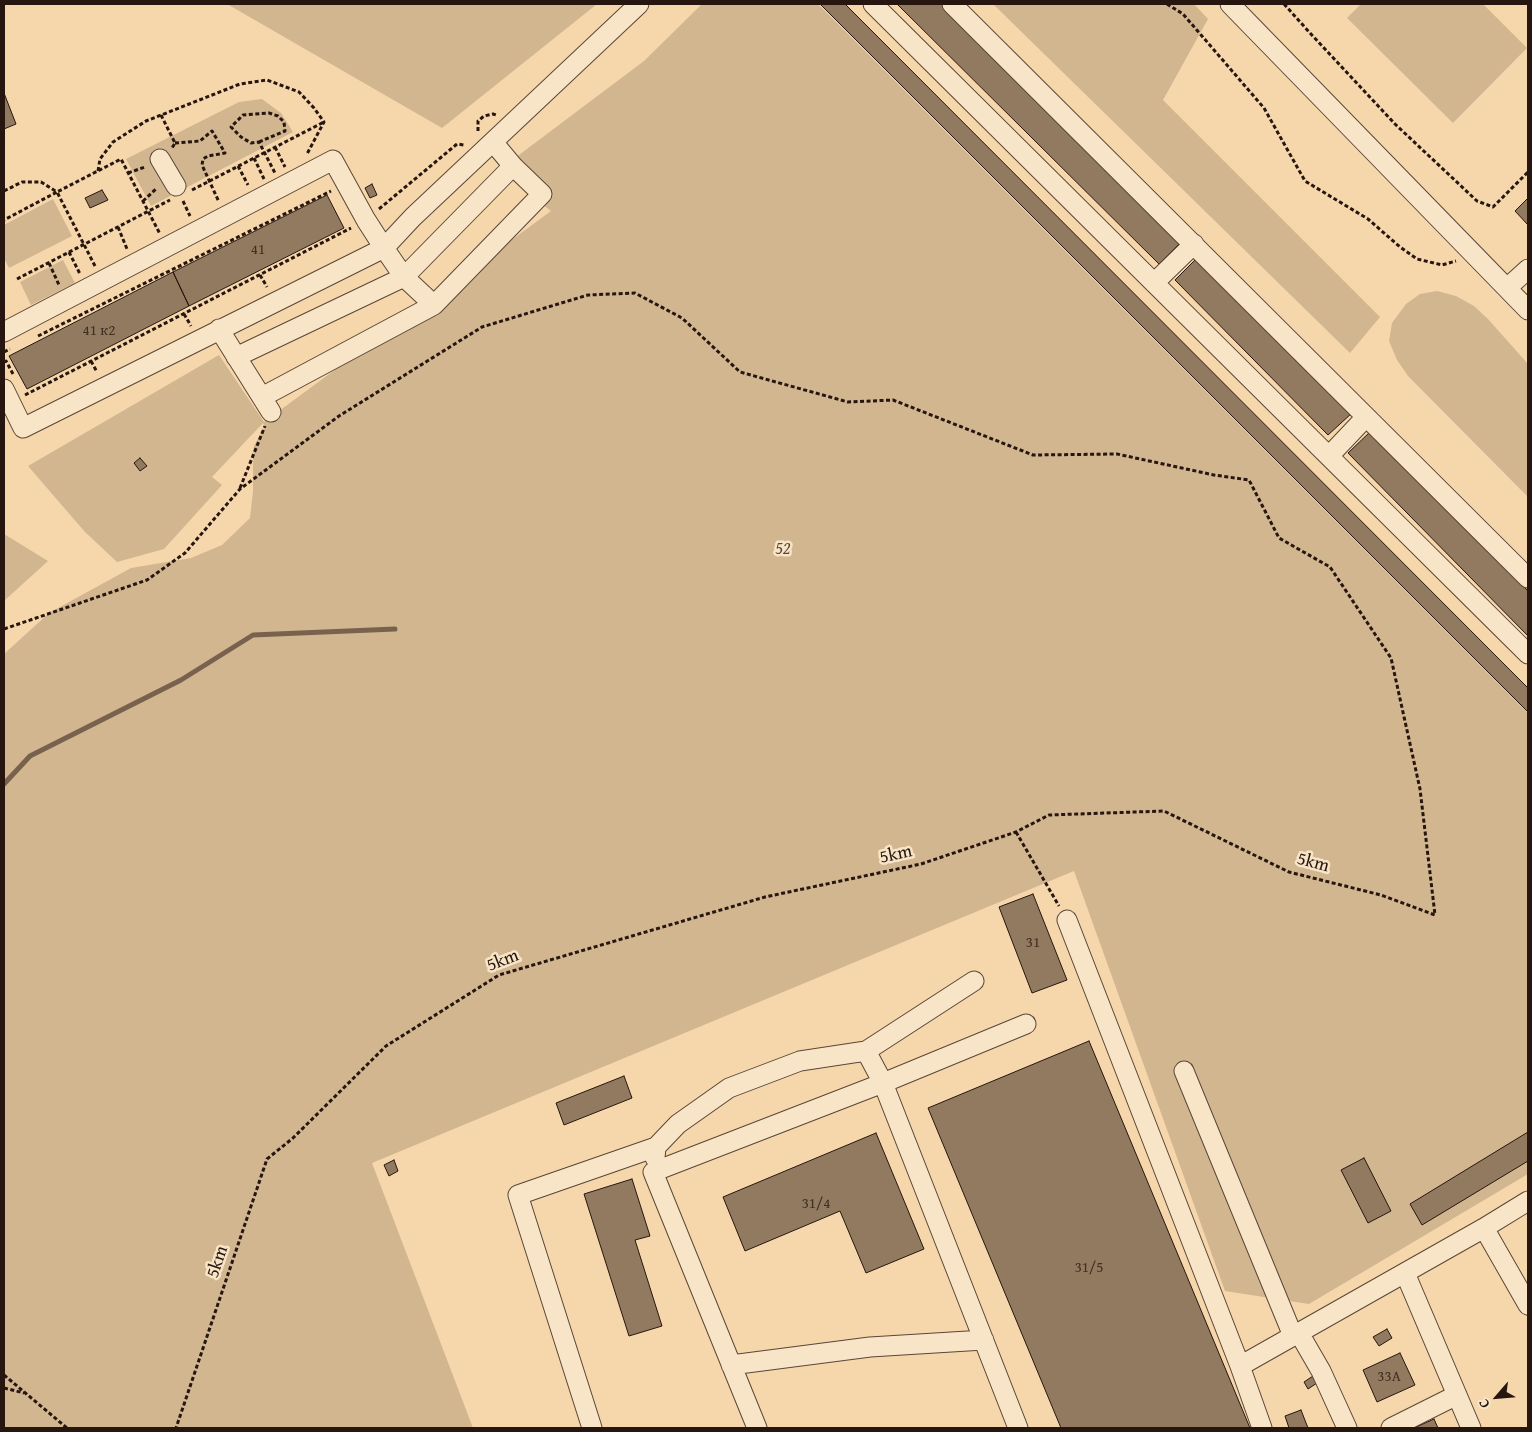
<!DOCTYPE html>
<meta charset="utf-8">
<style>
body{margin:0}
#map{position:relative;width:1532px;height:1432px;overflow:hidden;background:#f5d7ab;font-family:"Gentium Book Plus",serif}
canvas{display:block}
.frame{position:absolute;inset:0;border:5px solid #27160f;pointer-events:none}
.north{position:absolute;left:1472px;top:1372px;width:50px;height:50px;-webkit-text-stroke:4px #f8e5c8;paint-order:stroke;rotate:243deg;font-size:14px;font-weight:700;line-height:20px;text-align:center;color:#27160f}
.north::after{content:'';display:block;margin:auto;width:18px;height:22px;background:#27160f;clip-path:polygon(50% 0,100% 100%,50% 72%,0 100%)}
</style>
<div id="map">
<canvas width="1532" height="1432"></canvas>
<div class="frame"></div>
<div class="north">С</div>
</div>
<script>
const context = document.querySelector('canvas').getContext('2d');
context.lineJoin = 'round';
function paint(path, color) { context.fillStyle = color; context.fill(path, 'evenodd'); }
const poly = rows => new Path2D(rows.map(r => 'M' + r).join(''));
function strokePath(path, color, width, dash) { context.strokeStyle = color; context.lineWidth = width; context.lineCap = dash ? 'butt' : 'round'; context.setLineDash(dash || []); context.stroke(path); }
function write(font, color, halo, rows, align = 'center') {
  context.font = font + ' "Gentium Book Plus",serif'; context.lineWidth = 5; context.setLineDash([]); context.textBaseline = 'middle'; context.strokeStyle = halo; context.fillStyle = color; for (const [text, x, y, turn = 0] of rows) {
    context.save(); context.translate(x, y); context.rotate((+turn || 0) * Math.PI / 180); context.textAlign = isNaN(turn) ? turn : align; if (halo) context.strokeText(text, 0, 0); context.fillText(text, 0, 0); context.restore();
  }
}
paint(poly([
 [227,4,597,4,442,128],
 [702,4,818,4,1528,713,1528,1174,1309,1304,1225,1291,1074,871,372,1163,473,1428,4,1428,4,654,49,613,131,568,191,558,222,545,250,518,253,491,253,466,254,446,265,426,263,423,212,477,222,485,164,549,117,562,85,532,28,466,219,355,264,422,551,211,499,170,644,61],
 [993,4,1194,4,1208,19,1163,100,1380,317,1350,353],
 [1361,4,1483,4,1527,48,1453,123,1347,18],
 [262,99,281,113,293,132,151,206,126,159,239,102],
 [53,199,72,236,9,268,4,258,4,225],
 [63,260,75,283,31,305,20,282],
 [1437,291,1456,296,1474,306,1488,319,1528,364,1528,497,1408,376,1397,360,1389,341,1392,323,1406,304,1420,294],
 [4,534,48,561,4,601]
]), '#d2b690');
strokePath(poly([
 [4,784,30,756,181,680,253,635,395,629]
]), '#79624d', 5);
const building = poly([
 [820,4,845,4,1528,688,1528,712,820,4],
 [897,4,944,4,1182,241,1159,264,897,4],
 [4,93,16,124,4,129,4,93],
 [372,184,377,195,370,198,365,188,372,184],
 [102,190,108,200,90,208,85,198,102,190],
 [327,195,344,228,189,306,173,272,327,195],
 [1528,198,1528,225,1515,211,1528,198],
 [1198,257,1352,413,1328,435,1175,280,1198,257],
 [173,272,189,306,27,389,9,356,173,272],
 [1371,431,1528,591,1528,636,1348,453,1371,431],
 [140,458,147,466,140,471,134,463,140,458],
 [1033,894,1067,980,1032,993,999,907,1033,894],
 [1089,1041,1250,1428,1061,1428,928,1108,1089,1041],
 [624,1076,632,1098,564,1125,556,1103,624,1076],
 [1528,1132,1528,1161,1422,1225,1410,1204,1528,1132],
 [876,1133,924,1249,866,1273,840,1211,745,1251,723,1197,876,1133],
 [1364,1158,1391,1211,1368,1223,1341,1170,1364,1158],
 [394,1160,398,1171,389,1176,384,1165,394,1160],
 [632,1179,650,1236,635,1240,662,1326,629,1336,584,1194,632,1179],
 [1387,1329,1392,1338,1379,1346,1373,1337,1387,1329],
 [1400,1353,1415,1385,1377,1402,1363,1370,1400,1353],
 [1316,1374,1320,1381,1308,1389,1304,1382,1316,1374],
 [1301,1410,1308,1428,1289,1428,1285,1416,1301,1410],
 [1434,1419,1438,1428,1414,1428,1434,1419]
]);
paint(building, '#927a60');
strokePath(building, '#27160f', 1);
const minor = poly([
 [873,4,1528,654],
 [952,4,1528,578],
 [1230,4,1528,310],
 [160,159,176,186],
 [1154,283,1194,244],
 [1507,288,1528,269],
 [219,329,271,412],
 [4,332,333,160,366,220,384,248,404,277,434,305,542,194,513,166,493,142],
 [236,357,404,277,513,166],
 [4,389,23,428,384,248,413,217,639,4],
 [262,397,434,305],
 [1329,456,1366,417],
 [1067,920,1240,1366,1262,1428],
 [1184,1071,1293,1336],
 [655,1158,656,1147,678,1124,729,1088,800,1061,866,1051,974,981],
 [1484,1228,1528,1305],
 [1405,1273,1471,1428],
 [1299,1333,1321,1371,1347,1428],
 [731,1365,870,1347,984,1340],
 [1240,1366,1484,1228,1528,1201],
 [592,1428,518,1195,656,1147],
 [757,1428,653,1172,883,1083,866,1051],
 [1018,1428,883,1083,1026,1024],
 [1391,1428,1457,1395]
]);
strokePath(minor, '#5a4636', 21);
strokePath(poly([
 [1167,4,1183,14,1264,108,1305,181,1368,219,1400,247,1417,259,1442,265,1456,261],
 [1284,4,1310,33,1395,124,1477,201,1493,207,1528,172],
 [161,115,175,143,172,148],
 [478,131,478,121,484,116,493,114,496,115],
 [259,142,285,131,284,122,278,116,269,113,243,115,231,127,241,137,251,143,259,142,275,173],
 [175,143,200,141,212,131,225,153,208,156,203,159,202,165,219,202],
 [275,147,285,167],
 [254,158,264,179],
 [238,166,248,185],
 [98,171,100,159,113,142,146,121,240,84,267,80,299,92,314,108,324,122,307,154],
 [128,173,145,167],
 [192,190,324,122],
 [4,191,22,182,41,182,57,192,4,220],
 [143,201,156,189],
 [183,201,190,216],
 [379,209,457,144,464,145],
 [118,227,127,249],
 [69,252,80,274],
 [49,263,59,285],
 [95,266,57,192,121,159,160,234],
 [260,275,267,287],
 [17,279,170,200],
 [184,314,191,326],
 [38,336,331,191],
 [4,352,10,349],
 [91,361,97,372],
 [4,362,6,361,13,374],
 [25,395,351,228],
 [240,488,265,426],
 [4,629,147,580,185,553,240,489,339,416,482,327,588,295,635,293,682,318,740,372,848,402,893,400,1033,455,1117,454,1214,475,1249,480,1279,538,1330,567,1391,658,1420,789,1435,915,1381,895,1289,872,1164,811,1049,815,1016,832,921,864,765,897,499,975,386,1046,293,1138,267,1159,176,1428],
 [1016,832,1059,906],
 [4,1375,67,1428],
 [4,1388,24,1393]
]), '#27160f', 3, [4, 2.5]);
strokePath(minor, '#f8e5c8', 19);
write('15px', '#422f23', null, [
 ["41",258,250],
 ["41 к2",99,331],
 ["31",1033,943],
 ["31/4",816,1204],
 ["31/5",1089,1268],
 ["33А",1389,1377]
]);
write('italic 18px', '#5a4636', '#f8e5c8', [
 ["52",783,549]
]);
write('18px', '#27160f', '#f8e5c8', [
 ["5km",896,855,-12],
 ["5km",1313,863,15],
 ["5km",503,961,-21],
 ["5km",218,1262,-71]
]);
</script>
